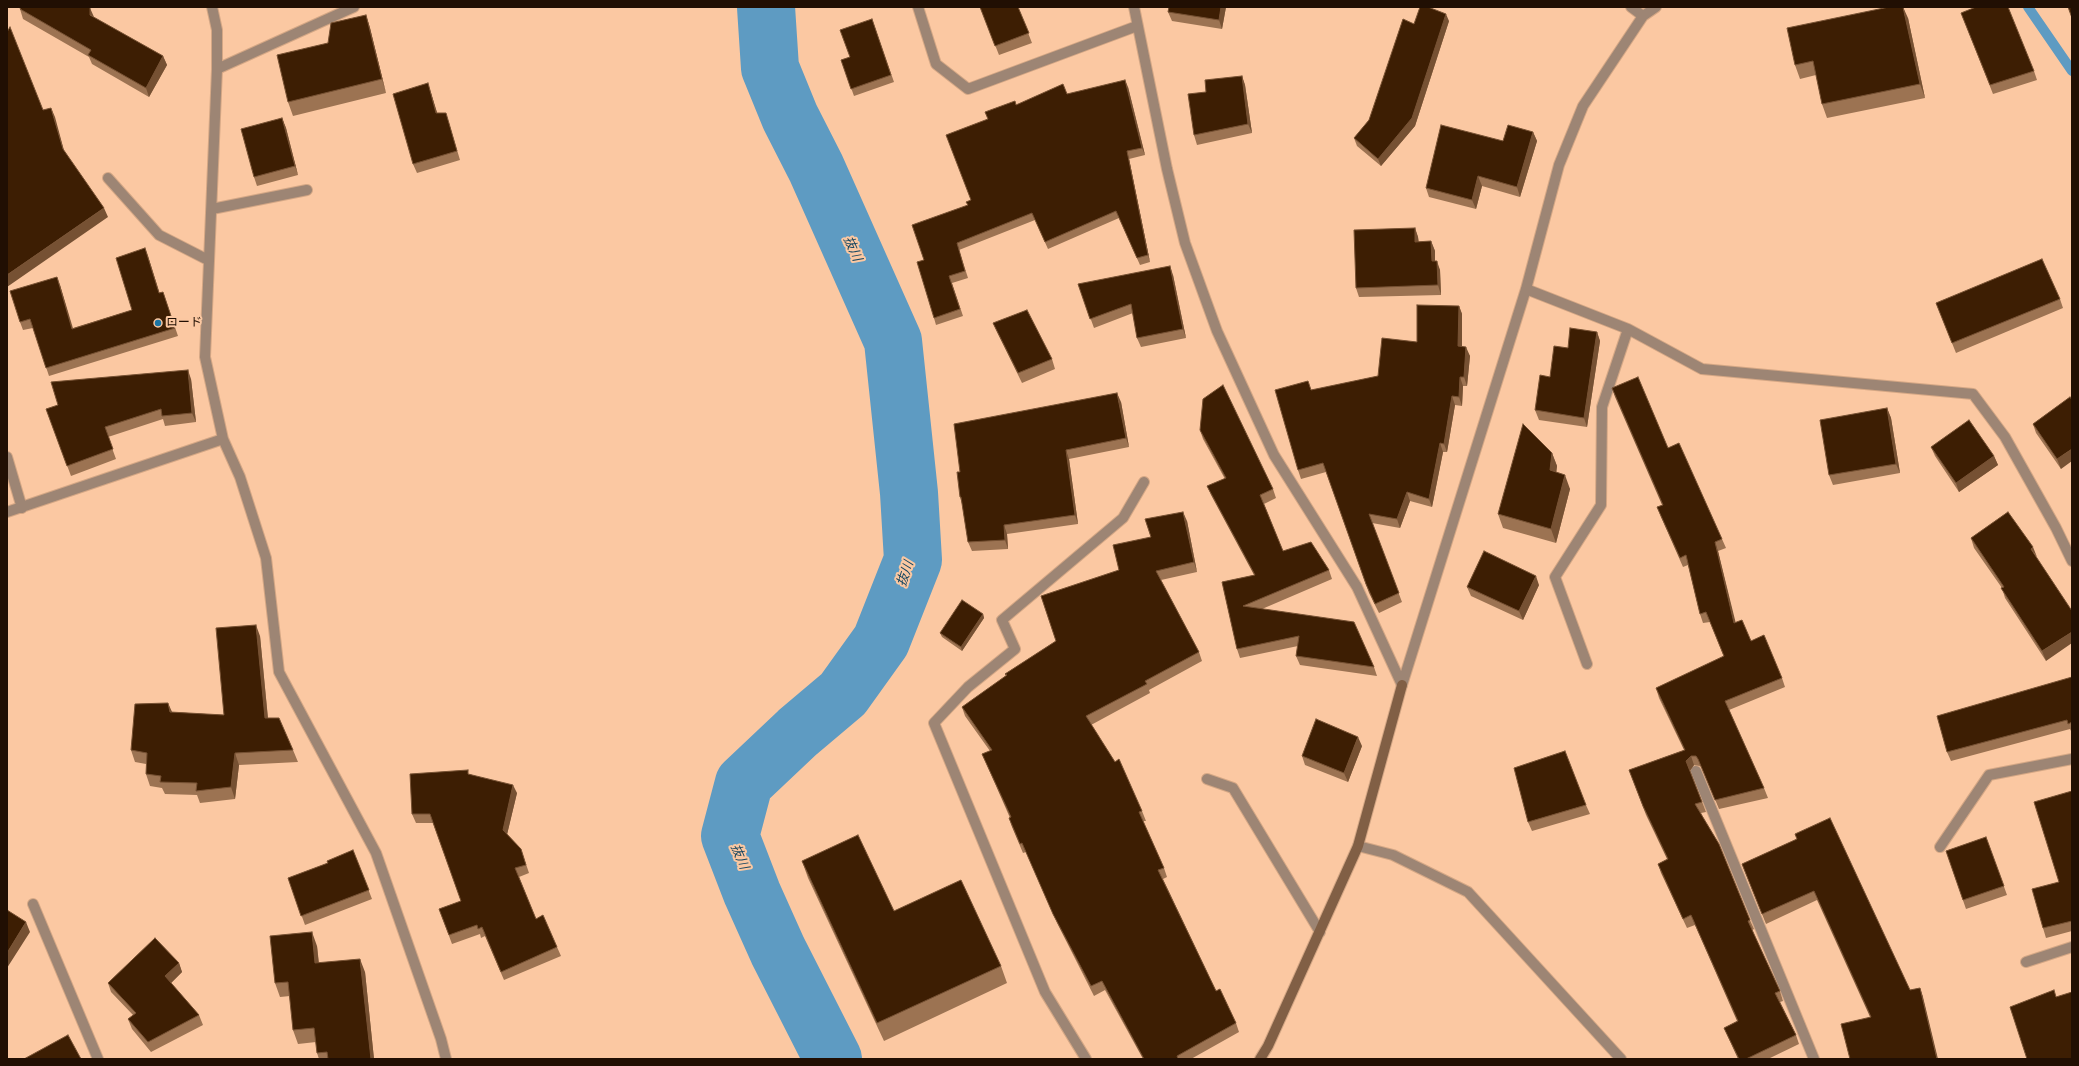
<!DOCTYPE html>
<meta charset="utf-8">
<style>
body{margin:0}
#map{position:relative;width:2079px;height:1066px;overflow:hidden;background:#fbc8a2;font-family:Roboto,sans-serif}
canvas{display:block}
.frame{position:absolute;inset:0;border:8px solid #210f03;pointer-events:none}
</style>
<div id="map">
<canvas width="2079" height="1066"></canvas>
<div class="frame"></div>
</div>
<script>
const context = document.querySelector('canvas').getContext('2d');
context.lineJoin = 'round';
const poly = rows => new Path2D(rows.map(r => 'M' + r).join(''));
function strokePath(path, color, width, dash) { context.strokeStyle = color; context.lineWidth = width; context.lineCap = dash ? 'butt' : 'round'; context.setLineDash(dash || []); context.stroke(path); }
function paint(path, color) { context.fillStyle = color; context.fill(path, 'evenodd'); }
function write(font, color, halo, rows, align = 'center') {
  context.font = font + ' Roboto,"Noto Sans JP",sans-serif'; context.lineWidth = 4; context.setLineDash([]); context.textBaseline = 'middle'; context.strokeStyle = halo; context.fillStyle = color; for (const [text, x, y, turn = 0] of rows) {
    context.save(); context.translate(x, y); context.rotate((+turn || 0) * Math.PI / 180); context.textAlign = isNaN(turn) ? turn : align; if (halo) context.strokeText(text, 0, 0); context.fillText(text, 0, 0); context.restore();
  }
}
strokePath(poly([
 [2028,7,2072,71]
]), '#5e9bc2', 10);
strokePath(poly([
 [766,7,770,68,790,117,816,168,893,341,909,493,913,560,881,641,843,694,798,732,744,783,730,836,752,893,778,951,833,1059]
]), '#5e9bc2', 58);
const lane = poly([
 [217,69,354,7]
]);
const street = poly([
 [212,7,217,30,217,69,205,357,223,439,240,477,266,558,279,672,376,853,441,1039,446,1059],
 [918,7,936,64,968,89,1137,26],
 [1134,7,1167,169,1185,243,1217,331,1274,455,1357,587,1402,685],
 [1631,7,1643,16],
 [108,178,159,235,208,260],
 [212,209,307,190],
 [1526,289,1628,329,1702,369,1973,394,2005,437,2056,528,2072,561],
 [7,457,22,508],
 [7,512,223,439],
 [1587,664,1555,577,1601,505,1602,407,1628,329],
 [1402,685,1526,289,1559,165,1583,106,1643,16,1656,7],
 [1696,771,1814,1059],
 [1207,779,1233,788,1320,932],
 [1358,846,1393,855,1468,892,1621,1059],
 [1940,847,1989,775,2072,759],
 [33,904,98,1059],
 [2026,962,2072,947],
 [1086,1059,1045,992,934,723,968,687,1015,649,1002,620,1123,518,1144,482]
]);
const secondary = poly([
 [1260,1059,1268,1046,1358,846,1402,685]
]);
strokePath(lane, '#d4a785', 12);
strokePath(street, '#d4a785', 12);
strokePath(secondary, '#d4a785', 12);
strokePath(lane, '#9d8574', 10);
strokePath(street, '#9d8574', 10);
strokePath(secondary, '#815f45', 10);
paint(poly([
 [980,7,1018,7,1032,43,999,55],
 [1169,7,1226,7,1222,29,1172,21,1168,12],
 [20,9,93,17,163,56,167,65,149,97,92,64,89,57,23,19],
 [1961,13,2034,71,2037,80,1993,94],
 [366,15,370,28,386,93,293,116,288,102,328,43],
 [1908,18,1925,98,1827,118,1822,104,1816,75,1800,79,1795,65],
 [872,19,894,82,854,96,841,60,850,57],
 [1449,21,1415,126,1381,166,1357,146,1354,138,1369,120,1414,24],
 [1242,76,1245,85,1252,133,1197,145,1194,135,1206,92],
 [1128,87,1145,155,1129,159,1150,262,1140,265,1119,218,1048,249,1035,220,959,250,968,278,952,283,963,316,936,325,934,318,968,205,971,200,988,119,1016,105,1067,94],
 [431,93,437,113,449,123,460,160,417,173,413,164],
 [282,118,286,128,298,175,257,186,254,177],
 [1533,132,1537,141,1520,197,1482,186,1476,209,1429,197,1426,188,1503,141],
 [1415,228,1418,237,1419,242,1431,241,1435,251,1435,261,1440,270,1441,295,1359,297,1356,288],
 [145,248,159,293,163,292,178,336,49,376,33,328,23,330,20,322,60,285,73,328,132,310],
 [1173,275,1186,338,1141,347,1137,338,1133,313,1094,328,1078,284],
 [2060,299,2063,308,1956,353,1936,303],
 [1459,306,1462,314,1462,346,1470,356,1467,386,1463,386,1462,406,1455,405,1447,452,1443,452,1432,507,1410,501,1400,528,1372,523,1402,602,1379,613,1369,593,1326,472,1301,479,1298,470,1312,390,1378,376,1417,342],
 [993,323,1052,359,1055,369,1022,383,997,332],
 [1597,332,1600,341,1587,427,1539,420,1535,410,1568,348],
 [191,379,196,422,165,426,163,419,108,437,116,459,71,476,46,409],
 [1612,388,1668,448,1722,539,1726,548,1718,551,1735,623,1782,678,1785,687,1729,710,1764,788,1768,798,1719,809,1702,768,1700,766,1694,765,1690,770,1706,812,1701,813,1750,920,1754,929,1752,930,1780,991,1783,1001,1780,1002,1796,1035,1799,1044,1768,1059,1738,1059,1728,1037,1724,1028,1737,1021,1695,925,1687,928,1661,873,1658,864,1667,859,1646,815,1629,770,1684,750,1659,698,1656,688,1724,657,1710,622,1703,623,1700,614,1688,565,1683,567,1661,517,1657,507,1662,505,1615,397],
 [2070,397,2061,469,2036,433,2033,424],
 [1121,402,1129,447,1069,459,1078,524,1007,534,1008,549,972,551,968,542,962,504,960,497,960,472],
 [1887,408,1891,418,1900,473,1833,485,1829,475],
 [1200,430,1273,489,1276,498,1264,504,1283,551,1329,570,1332,579,1262,609,1374,667,1377,676,1300,665,1296,656,1298,646,1240,658,1237,649,1222,582,1254,575,1211,495,1207,486,1225,479,1203,439],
 [1931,447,1994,456,1998,465,1959,492,1935,456],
 [1552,453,1557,466,1556,472,1570,489,1556,543,1503,528,1498,514],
 [2008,512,2046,661,2005,598,2002,588,1974,548,1971,538],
 [1187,521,1197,572,1161,580,1199,652,1202,661,1149,690,1150,693,1091,725,1142,811,1146,821,1143,821,1164,868,1167,877,1163,879,1216,991,1236,1023,1239,1032,1191,1059,1143,1059,1105,990,1094,996,1057,923,1026,852,1023,853,1012,827,1009,818,1010,818,986,763,982,754,990,751,965,716,962,707,1006,676,1005,674,1056,641,1119,570,1151,537],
 [1539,585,1523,620,1471,596,1467,587],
 [983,614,984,618,962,651,942,637,940,633],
 [260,636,268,718,293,750,298,762,239,765,235,799,200,803,197,795,165,794,162,788,150,786,146,774,146,764,135,762,131,750,172,712,224,715],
 [2072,677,2072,733,2070,729,1951,761,1947,752],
 [1362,746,1348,782,1305,765,1302,756],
 [470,774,517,793,507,834,521,849,529,873,519,877,536,919,557,947,561,956,504,980,485,936,481,938,480,934,452,944,439,909,461,901,433,823,416,823,412,814],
 [2072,791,2072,931,2046,938,2043,928,2059,882],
 [1586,805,1590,814,1532,831,1528,822],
 [1795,834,1910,990,1920,988,1923,997,1870,1017,1817,900,1766,924,1742,864,1797,839],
 [1986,837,2007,895,1966,909,1946,851],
 [353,850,372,899,305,925,288,878,328,863],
 [802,861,894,911,1001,966,1007,983,884,1041,808,878],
 [317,946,319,963,365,972,374,1059,319,1059,317,1053,316,1042,298,1044,293,1030,290,996,280,997,275,983],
 [179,963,182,972,171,983,199,1015,203,1025,151,1052,132,1029,128,1019,133,1015,111,992,108,983]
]), '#9c7352');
paint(poly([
 [1221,7,1226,7,1222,29,1219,20],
 [1903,7,1908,18,1925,98,1920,84],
 [90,8,94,17,90,15],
 [1446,14,1449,21,1415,126,1381,166,1378,159],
 [366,15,370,28,386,93,382,79],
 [163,56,167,65,149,97,146,88],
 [1242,76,1245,85,1252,133,1248,124],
 [1125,80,1128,87,1145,155,1142,148],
 [428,83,431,93,440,122,436,113],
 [51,108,55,117,66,158,63,149],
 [282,118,286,128,298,175,295,166],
 [1533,132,1537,141,1520,197,1517,187],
 [1127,151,1129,159,1150,262,1148,255],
 [1478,176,1482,186,1476,209,1472,200],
 [104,208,108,217,7,287,7,275],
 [1415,228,1418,237,1419,251,1415,242],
 [1431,241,1435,251,1435,271,1432,261],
 [145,248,148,256,162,301,159,293],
 [1437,261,1440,270,1441,295,1438,285],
 [1170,266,1173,275,1186,338,1183,329],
 [57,277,60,285,75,337,72,329],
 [1459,306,1462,314,1462,355,1458,346],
 [1597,332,1600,341,1587,427,1584,418],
 [1466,347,1470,356,1467,386,1464,377],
 [188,370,191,379,196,422,192,413],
 [1460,377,1463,386,1462,406,1459,397],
 [1117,393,1121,402,1129,447,1126,438],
 [1452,396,1455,405,1447,452,1444,444],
 [1887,408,1891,418,1900,473,1896,464],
 [1440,443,1443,452,1432,507,1429,499],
 [2072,449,2072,461,2061,469,2057,459],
 [1066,450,1069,459,1078,524,1075,515],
 [1552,453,1557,466,1555,484,1550,470],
 [1994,456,1998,465,1959,492,1956,483],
 [1565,475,1570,489,1556,543,1551,529],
 [1407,492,1410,501,1400,528,1397,519],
 [1183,512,1187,521,1197,572,1194,562],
 [1004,525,1007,534,1008,549,1005,540],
 [1715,542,1718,551,1738,632,1734,623],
 [2033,547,2037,557,2031,549],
 [1536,576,1539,585,1523,620,1519,611],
 [983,614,984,618,962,651,961,647],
 [256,625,260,636,269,730,265,718],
 [2072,632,2072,643,2046,661,2042,651],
 [168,703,173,714,170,712],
 [1358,737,1362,746,1348,782,1344,773],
 [235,753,239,765,235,799,231,787],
 [1691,756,1694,765,1690,771,1686,761],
 [513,785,517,793,506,839,503,830],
 [26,922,30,932,7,968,7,953],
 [312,932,317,946,320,977,315,963],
 [360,959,365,972,374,1059,371,1059],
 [179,963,182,972,169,985,165,976],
 [1920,988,1923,997,1938,1059,1937,1059]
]), '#765133');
const building = poly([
 [21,7,89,7,90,8,90,15,163,56,146,88,88,55,91,50,20,9,21,7],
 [980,7,1018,7,1029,33,995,46,980,7],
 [1169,7,1221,7,1219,20,1168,12,1169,7],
 [1420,7,1428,7,1446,14,1412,118,1378,159,1354,138,1369,120,1403,19,1414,24,1420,7],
 [1889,7,1903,7,1920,84,1822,104,1813,61,1795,65,1787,28,1889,7],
 [1976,7,2008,7,2034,71,1990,85,1961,13,1976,7],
 [2068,7,2072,7,2072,18,2068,7],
 [366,15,382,79,288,102,277,55,328,43,331,23,366,15],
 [872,19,891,75,851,89,841,60,850,57,840,30,872,19],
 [10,27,43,110,51,108,63,149,104,208,7,275,7,32,10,27],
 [1242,76,1248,124,1194,135,1188,94,1206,92,1205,80,1242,76],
 [1125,80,1142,148,1127,151,1148,255,1137,258,1116,211,1045,242,1032,213,957,243,965,271,949,276,960,309,934,318,917,262,924,260,912,225,968,205,966,202,971,200,946,135,988,119,985,112,1015,101,1016,105,1063,84,1067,94,1125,80],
 [428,83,436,113,446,113,457,151,413,164,393,94,428,83],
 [282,118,295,166,254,177,241,129,282,118],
 [1441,125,1503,141,1508,125,1533,132,1517,187,1478,176,1472,200,1426,188,1441,125],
 [1415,228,1415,242,1431,241,1432,261,1437,261,1438,285,1356,288,1354,230,1415,228],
 [145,248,159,293,163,292,175,328,46,368,30,319,20,322,10,291,57,277,72,329,132,310,116,258,145,248],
 [2042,259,2060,299,1952,343,1936,303,2042,259],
 [1170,266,1183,329,1137,338,1131,304,1090,319,1078,284,1170,266],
 [1417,305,1459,306,1458,346,1466,347,1464,377,1460,377,1459,397,1452,396,1444,444,1440,443,1429,499,1407,492,1397,519,1369,514,1399,593,1375,604,1366,584,1323,463,1298,470,1275,390,1308,381,1311,390,1378,376,1382,338,1417,342,1417,305],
 [1027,310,1052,359,1018,373,993,323,1027,310],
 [1570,328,1597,332,1584,418,1535,410,1540,375,1550,377,1554,346,1568,348,1570,328],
 [188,370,192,413,162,416,161,409,105,427,113,449,67,466,46,409,58,405,51,382,188,370],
 [1638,377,1668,448,1679,443,1722,539,1715,542,1734,623,1742,620,1751,641,1764,635,1782,678,1725,701,1764,788,1715,800,1698,759,1696,756,1691,756,1686,761,1702,802,1695,804,1719,844,1750,920,1748,921,1780,991,1775,993,1796,1035,1746,1059,1739,1059,1724,1028,1738,1021,1691,915,1683,919,1658,864,1668,859,1643,806,1629,770,1685,750,1656,688,1724,656,1706,612,1700,614,1686,555,1680,558,1657,507,1663,505,1612,388,1638,377],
 [1223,385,1273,489,1260,495,1283,551,1311,542,1329,570,1243,606,1354,622,1374,667,1296,656,1299,636,1237,649,1222,582,1255,575,1207,486,1226,478,1200,430,1203,399,1223,385],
 [1117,393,1126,438,1066,450,1075,515,1004,525,1005,540,968,542,961,497,960,497,957,472,960,472,954,424,1117,393],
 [2070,397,2072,400,2072,449,2057,459,2033,424,2070,397],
 [1887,408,1896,464,1829,475,1820,420,1887,408],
 [1969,420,1994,456,1956,483,1931,447,1969,420],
 [1523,424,1552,453,1550,470,1565,475,1551,529,1498,514,1523,424],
 [1183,512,1194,562,1156,571,1199,652,1145,681,1147,684,1086,716,1115,762,1119,759,1142,811,1139,812,1164,868,1158,870,1216,991,1220,989,1236,1023,1177,1056,1178,1059,1144,1059,1102,981,1091,986,1053,914,1022,843,1020,844,1009,818,1011,817,982,754,992,750,962,707,1007,675,1005,674,1056,641,1041,596,1119,570,1113,545,1151,537,1145,519,1183,512],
 [2008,512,2033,547,2031,549,2072,611,2072,632,2042,651,2001,588,2004,587,1971,538,2008,512],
 [1484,551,1536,576,1519,611,1467,587,1484,551],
 [962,600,983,614,961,647,940,633,962,600],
 [256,625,265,718,279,718,293,750,235,753,231,787,196,791,197,783,160,782,161,776,146,774,147,753,131,750,135,704,168,703,170,712,224,715,216,628,256,625],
 [2072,677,2072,722,2068,724,2067,720,1947,752,1937,716,2072,677],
 [1316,719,1358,737,1344,773,1302,756,1316,719],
 [1565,751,1586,805,1528,822,1514,768,1565,751],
 [468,770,468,774,513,785,503,830,521,849,526,865,515,868,536,919,543,915,557,947,501,972,482,927,478,929,477,925,449,935,439,909,461,901,430,814,412,814,410,774,468,770],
 [2072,791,2072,921,2043,928,2032,889,2059,882,2034,802,2072,791],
 [1830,818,1910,990,1920,988,1937,1059,1850,1059,1841,1024,1871,1017,1814,891,1762,914,1742,864,1797,839,1795,834,1830,818],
 [858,835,894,911,961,880,1001,966,877,1023,802,861,858,835],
 [1986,837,2004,886,1963,900,1946,851,1986,837],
 [353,850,369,890,301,916,288,878,328,863,327,861,353,850],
 [7,910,26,922,7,953,7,910],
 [312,932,315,963,360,959,371,1059,328,1059,327,1052,317,1053,314,1028,293,1030,288,982,275,983,270,936,312,932],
 [155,938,179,963,165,976,199,1015,148,1042,128,1019,136,1013,108,983,155,938],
 [2054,990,2056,997,2072,992,2072,1059,2027,1059,2010,1007,2054,990],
 [68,1035,81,1059,24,1059,68,1035]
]);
paint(building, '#3d1e03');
strokePath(building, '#765133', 1);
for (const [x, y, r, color] of [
 [158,323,4,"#1c75a4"]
]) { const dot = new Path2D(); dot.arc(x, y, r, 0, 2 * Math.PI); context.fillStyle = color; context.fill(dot); strokePath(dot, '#fbc8a2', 1.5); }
write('12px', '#210f03', '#fbc8a2', [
 ["ロード",166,323]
], 'left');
write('italic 13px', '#144560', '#fbc8a2', [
 ["抜川",852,249,66],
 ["抜川",906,574,-72],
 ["抜川",739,857,67]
]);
</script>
